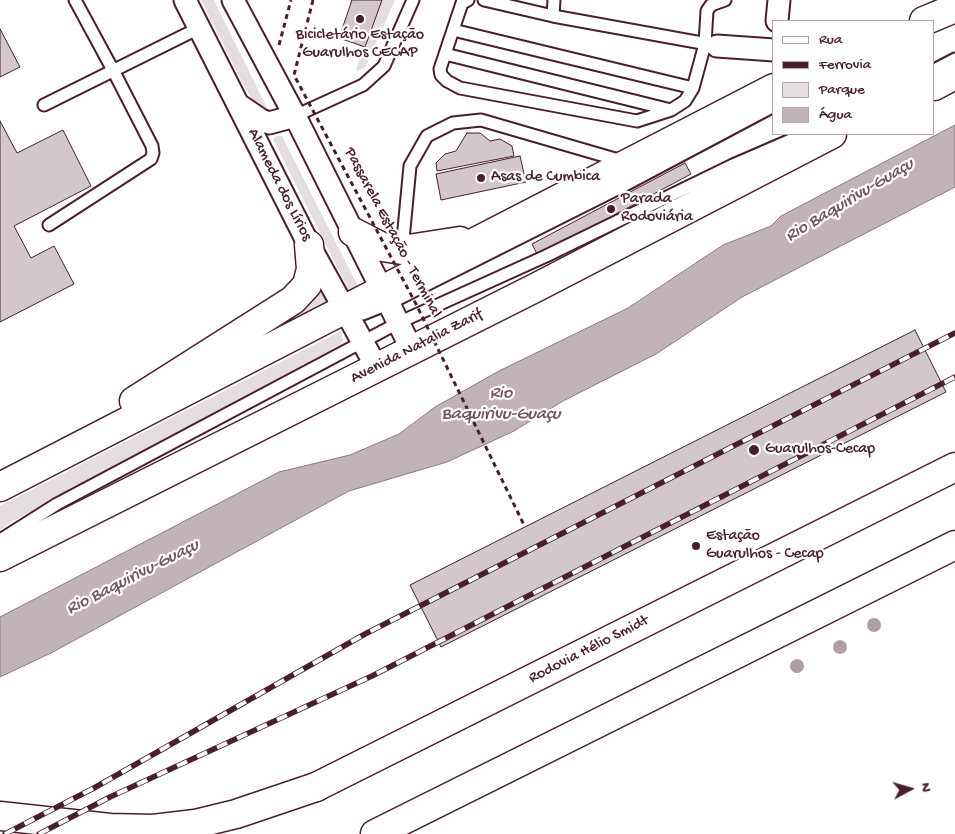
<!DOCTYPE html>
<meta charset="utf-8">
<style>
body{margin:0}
#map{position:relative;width:955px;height:834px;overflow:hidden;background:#fff;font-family:"Gochi Hand",sans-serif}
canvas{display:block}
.legend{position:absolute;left:772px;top:20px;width:162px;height:115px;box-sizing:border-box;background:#fff;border:1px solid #b7a5aa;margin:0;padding:6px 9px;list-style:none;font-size:15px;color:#4a1f2b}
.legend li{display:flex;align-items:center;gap:10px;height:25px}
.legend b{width:25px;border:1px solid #b7a5aa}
.north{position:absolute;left:885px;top:764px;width:50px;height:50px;-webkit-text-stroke:4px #fff;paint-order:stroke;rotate:84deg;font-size:14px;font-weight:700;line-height:20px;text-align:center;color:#4a1f2b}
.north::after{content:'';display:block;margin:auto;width:18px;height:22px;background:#4a1f2b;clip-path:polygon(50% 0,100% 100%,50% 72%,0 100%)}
</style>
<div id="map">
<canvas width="955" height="834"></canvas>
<ul class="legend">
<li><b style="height:6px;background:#fff"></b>Rua</li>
<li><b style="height:6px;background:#4a1f2b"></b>Ferrovia</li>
<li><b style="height:14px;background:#e5dee0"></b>Parque</li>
<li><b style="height:14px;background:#c1b3b6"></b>Água</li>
</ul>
<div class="north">N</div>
</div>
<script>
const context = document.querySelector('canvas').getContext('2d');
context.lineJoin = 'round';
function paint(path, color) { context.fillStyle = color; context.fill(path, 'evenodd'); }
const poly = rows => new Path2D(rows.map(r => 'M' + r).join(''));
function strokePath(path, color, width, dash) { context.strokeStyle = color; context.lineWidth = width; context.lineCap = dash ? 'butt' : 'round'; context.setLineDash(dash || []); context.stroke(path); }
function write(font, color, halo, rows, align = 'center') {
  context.font = font + ' "Gochi Hand",sans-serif'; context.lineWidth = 4.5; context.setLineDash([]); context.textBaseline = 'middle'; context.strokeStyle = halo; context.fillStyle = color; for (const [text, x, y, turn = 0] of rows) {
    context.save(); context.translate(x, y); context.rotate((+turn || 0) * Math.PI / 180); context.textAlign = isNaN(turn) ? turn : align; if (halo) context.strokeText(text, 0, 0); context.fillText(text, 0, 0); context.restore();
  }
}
paint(poly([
 [201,0,214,0,270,114,262,116,244,86],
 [377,0,395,0,365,68,356,71],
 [276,136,282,136,357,284,358,288,350,293,273,139],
 [318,278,332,307,242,346],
 [341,331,343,341,340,345,13,521,0,530,0,506]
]), '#e5dee0');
const water = poly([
 [955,125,955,187,742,297,656,354,563,401,514,431,447,462,349,491,51,653,0,677,0,617,279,472,350,455,399,434,435,407,499,371,628,308,723,245,771,226,781,216,955,125]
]);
paint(water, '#c1b3b6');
strokePath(water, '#91787e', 1);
const building = poly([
 [352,0,382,0,365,47,339,38,352,0],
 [0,29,20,67,0,77,0,29],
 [0,121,17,153,63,130,91,186,14,226,31,258,54,246,74,284,0,322,0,121],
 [467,133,480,133,490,141,500,139,512,146,514,156,437,171,436,163,445,154,456,151,467,133],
 [520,156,526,182,441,200,436,174,520,156],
 [685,163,691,174,538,256,532,244,685,163],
 [915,330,946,392,441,647,410,585,915,330]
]);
paint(building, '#d2c7cb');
strokePath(building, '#4a1f2b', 1);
const service = poly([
 [468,0,462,3,440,69,441,75,447,81,460,88,637,121,671,110,685,101,693,88,705,44,707,11,711,5,725,0],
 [484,0,553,16,713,45],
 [553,16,554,0],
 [453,30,693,88],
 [445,54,671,110],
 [934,70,955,59],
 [44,105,199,28],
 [295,116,363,85,384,66,413,0],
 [49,225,151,159,153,153,152,146,114,72,75,0],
 [402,250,410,166,427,136,453,123,481,120,622,161],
 [363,314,388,304,625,185,774,106],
 [0,540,57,504,398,323,546,256,733,165,800,136]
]);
const minor = poly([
 [185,0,309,245,377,368],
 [233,0,295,116,412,350],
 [777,21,779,0],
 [717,46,774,50],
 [239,105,261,120,269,123,295,116]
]);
const secondary = poly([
 [924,21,955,8],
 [934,86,955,75],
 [353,232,382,247,402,250,460,241],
 [134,401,293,300,307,285,311,269,309,245],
 [0,487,774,88],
 [0,557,537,287,832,134]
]);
const primary = poly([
 [316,787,955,467],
 [375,834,955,545]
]);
const motorway = poly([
 [0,816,110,828,153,829,195,824,236,814,316,787]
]);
strokePath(service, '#4a1f2b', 15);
strokePath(minor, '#4a1f2b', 25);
strokePath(secondary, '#4a1f2b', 31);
strokePath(primary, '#4a1f2b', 31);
strokePath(motorway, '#4a1f2b', 31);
strokePath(poly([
 [279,45,291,0]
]), '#4a1f2b', 3, [5, 4]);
strokePath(service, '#fff', 11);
strokePath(minor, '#fff', 21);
strokePath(secondary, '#fff', 28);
strokePath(primary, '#fff', 28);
strokePath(motorway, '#fff', 28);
const rail = poly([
 [5,834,94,788,365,634,955,333],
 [39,834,110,797,372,676,955,377]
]);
strokePath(rail, '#4a1f2b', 5.5);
strokePath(rail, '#fff', 4, [11]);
strokePath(poly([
 [313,0,294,75,416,304,525,527]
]), '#4a1f2b', 3, [5, 4]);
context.fillStyle = '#b19ea3';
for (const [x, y] of [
 [874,625],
 [840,647],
 [797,666]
]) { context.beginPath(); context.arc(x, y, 7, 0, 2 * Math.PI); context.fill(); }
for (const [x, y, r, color] of [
 [360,19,5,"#4a1f2b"],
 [481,178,5,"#4a1f2b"],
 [611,209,5,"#4a1f2b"],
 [754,450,6,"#4a1f2b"],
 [696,546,5,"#4a1f2b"]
]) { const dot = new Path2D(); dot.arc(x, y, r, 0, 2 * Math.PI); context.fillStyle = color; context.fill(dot); strokePath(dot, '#fff', 2); }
write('16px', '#4a1f2b', '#fff', [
 ["Bicicletário Estação",360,36,"center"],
 ["Guarulhos CECAP",360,54,"center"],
 ["Asas de Cumbica",491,178],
 ["Parada",621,200],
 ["Rodoviária",621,218],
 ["Guarulhos-Cecap",765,450],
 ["Estação",706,537],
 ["Guarulhos - Cecap",706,555]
], 'left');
write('16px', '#4a1f2b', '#fff', [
 ["Alameda dos Lírios",279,185,63],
 ["Passarela Estação - Terminal",392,233,62],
 ["Avenida Natalia Zarif",417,347,-27],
 ["Rodovia Hélio Smidt",589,650,-27]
]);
write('italic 18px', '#74535c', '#fff', [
 ["Rio Baquirivu-Guaçu",850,201,-31],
 ["Rio",501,394],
 ["Baquirivu-Guaçu",501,415],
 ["Rio Baquirivu-Guaçu",133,578,-27]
]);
</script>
